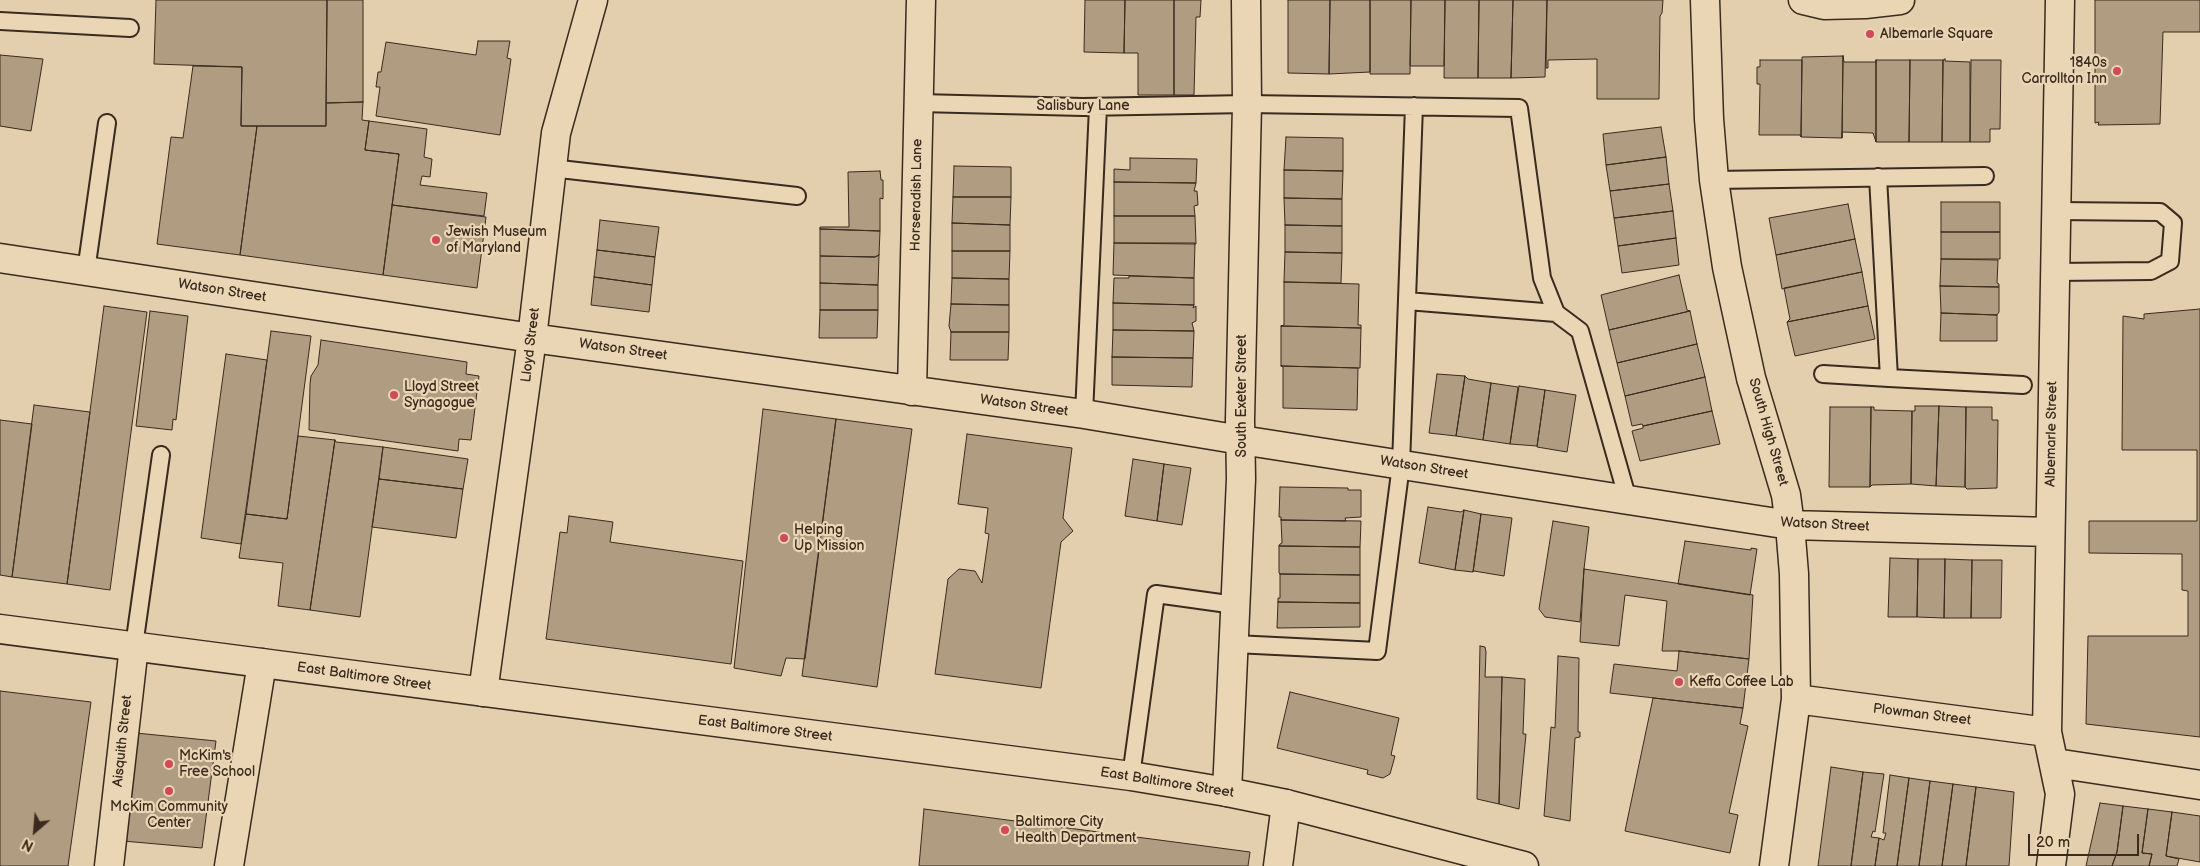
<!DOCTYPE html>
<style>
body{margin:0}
#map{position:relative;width:2200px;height:866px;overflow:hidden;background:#e3cfae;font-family:"Balsamiq Sans",sans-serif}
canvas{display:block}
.north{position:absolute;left:10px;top:806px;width:50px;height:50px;-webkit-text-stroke:4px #ead6b4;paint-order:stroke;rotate:207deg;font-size:14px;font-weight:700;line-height:20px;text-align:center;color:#3b2a1e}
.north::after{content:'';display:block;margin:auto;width:18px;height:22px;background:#3b2a1e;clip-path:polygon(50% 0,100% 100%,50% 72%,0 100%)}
.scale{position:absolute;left:2028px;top:834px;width:111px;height:22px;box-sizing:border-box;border:2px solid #3b2a1e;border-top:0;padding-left:6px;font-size:15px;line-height:18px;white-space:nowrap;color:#3b2a1e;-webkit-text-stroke:4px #ead6b4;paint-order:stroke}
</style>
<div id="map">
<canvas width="2200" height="866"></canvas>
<div class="north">N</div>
<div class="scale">20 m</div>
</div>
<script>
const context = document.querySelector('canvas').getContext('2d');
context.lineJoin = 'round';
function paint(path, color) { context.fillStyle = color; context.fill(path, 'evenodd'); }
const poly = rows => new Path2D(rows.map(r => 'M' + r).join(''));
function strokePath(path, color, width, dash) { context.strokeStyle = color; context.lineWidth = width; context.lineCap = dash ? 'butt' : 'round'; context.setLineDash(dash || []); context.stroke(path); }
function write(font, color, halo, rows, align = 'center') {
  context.font = font + ' "Balsamiq Sans",sans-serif'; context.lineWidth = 4.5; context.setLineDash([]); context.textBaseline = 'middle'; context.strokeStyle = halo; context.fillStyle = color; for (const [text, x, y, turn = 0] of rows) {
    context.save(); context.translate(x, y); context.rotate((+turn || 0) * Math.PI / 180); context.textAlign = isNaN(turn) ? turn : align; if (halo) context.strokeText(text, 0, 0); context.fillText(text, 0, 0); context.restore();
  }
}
const building = poly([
 [156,0,327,0,326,126,241,126,242,67,154,64,156,0],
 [327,0,363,0,363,102,326,103,327,0],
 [1085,0,1125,0,1124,53,1084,52,1085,0],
 [1125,0,1174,0,1174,95,1138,95,1138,53,1124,53,1125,0],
 [1174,0,1201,0,1200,17,1196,17,1194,95,1174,95,1174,0],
 [1288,0,1330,0,1329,74,1288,73,1288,0],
 [1330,0,1370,0,1370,72,1329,74,1330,0],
 [1370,0,1411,0,1410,74,1370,74,1370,0],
 [1411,0,1445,0,1444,66,1410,66,1411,0],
 [1445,0,1479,0,1478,78,1444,78,1445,0],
 [1479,0,1513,0,1511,78,1478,78,1479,0],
 [1513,0,1547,0,1545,77,1511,78,1513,0],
 [1547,0,1663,0,1662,13,1660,16,1659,99,1597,99,1597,59,1548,60,1548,68,1546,68,1547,0],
 [2095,0,2200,0,2200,32,2163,32,2160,124,2098,125,2099,122,2095,123,2095,0],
 [478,41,510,41,507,58,511,59,500,135,376,116,380,87,376,87,378,72,381,72,386,42,476,55,478,41],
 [0,55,43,59,31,131,0,126,0,55],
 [1843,56,1844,62,1876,62,1876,60,1876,142,1873,133,1842,132,1842,138,1843,56],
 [1843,56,1842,138,1801,137,1802,57,1843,56],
 [1945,59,1945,61,1970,62,1970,142,1942,142,1943,60,1945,59],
 [1760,60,1802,60,1801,137,1800,135,1759,135,1760,84,1757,84,1757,67,1760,67,1760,60],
 [1876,60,1910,60,1909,142,1876,142,1876,60],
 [1910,60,1943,60,1942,142,1909,142,1910,60],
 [1971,60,2001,60,2000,129,1990,129,1990,142,1970,142,1971,60],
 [193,66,242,67,241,126,257,126,240,255,157,244,171,137,183,138,193,66],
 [363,102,362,120,369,121,365,150,399,154,383,275,240,255,257,126,326,126,326,103,363,102],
 [369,121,427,129,424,157,432,159,430,177,422,176,420,185,487,193,484,216,392,205,399,154,365,150,369,121],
 [1661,127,1666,157,1606,165,1603,134,1661,127],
 [1286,137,1343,138,1343,171,1284,170,1286,137],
 [1666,157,1669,184,1610,191,1606,165,1666,157],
 [1130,158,1197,159,1196,183,1114,182,1114,169,1130,170,1130,158],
 [954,166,1011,167,1011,197,953,197,954,166],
 [1284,170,1343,171,1342,199,1284,198,1284,170],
 [880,171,881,180,883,180,883,199,880,198,880,231,820,229,820,227,849,227,848,172,880,171],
 [1114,182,1196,183,1194,191,1197,191,1198,205,1194,206,1195,216,1114,216,1114,182],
 [1669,184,1673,211,1614,218,1610,191,1669,184],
 [953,197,1011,197,1010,225,952,223,953,197],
 [1284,198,1342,199,1342,226,1285,225,1284,198],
 [1941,202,2000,202,2000,232,1941,232,1941,202],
 [1848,204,1855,239,1776,255,1769,218,1848,204],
 [392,205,486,217,477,288,383,275,392,205],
 [1673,211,1676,238,1618,246,1614,218,1673,211],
 [1114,216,1195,216,1196,244,1114,243,1114,216],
 [600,220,659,227,655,257,597,250,600,220],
 [952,223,1010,225,1010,251,952,251,952,223],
 [1285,225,1342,226,1342,253,1285,252,1285,225],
 [820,229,880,231,879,255,875,257,820,256,820,229],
 [1941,232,2000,232,2000,259,1941,259,1941,232],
 [1676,238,1679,265,1622,273,1618,246,1676,238],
 [1855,239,1862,272,1782,289,1776,255,1855,239],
 [1114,243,1195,243,1194,278,1113,275,1114,243],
 [597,250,655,257,652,285,594,277,597,250],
 [952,251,1010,251,1009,279,952,278,952,251],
 [1285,252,1342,253,1341,283,1284,282,1285,252],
 [879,255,878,285,820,283,820,256,875,257,879,255],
 [1941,259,1998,260,1997,283,1999,284,1999,287,1940,286,1941,259],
 [1862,272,1868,306,1787,322,1790,319,1784,288,1862,272],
 [1679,275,1687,310,1690,311,1609,330,1601,295,1679,275],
 [1129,276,1194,278,1194,305,1113,303,1114,278,1129,278,1129,276],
 [594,277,652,285,649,312,591,305,594,277],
 [952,278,1009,279,1009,305,951,304,952,278],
 [1284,282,1359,284,1358,325,1361,325,1361,328,1281,326,1284,325,1284,282],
 [820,283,878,285,878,310,820,310,820,283],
 [1940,286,1999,287,1999,312,1997,315,1941,313,1940,286],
 [1113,303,1194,305,1193,308,1196,306,1196,321,1192,323,1194,331,1113,330,1113,303],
 [951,304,1009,305,1009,332,951,332,949,326,951,304],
 [104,306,147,312,110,590,67,584,104,306],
 [1868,306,1875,339,1795,356,1787,322,1868,306],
 [2200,309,2200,737,2086,724,2088,636,2188,636,2188,591,2182,590,2182,554,2089,553,2089,521,2197,521,2197,450,2122,450,2123,316,2144,319,2144,314,2200,309],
 [820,310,878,310,877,338,819,338,820,310],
 [150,311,188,316,176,420,173,419,172,430,136,426,150,311],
 [1690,311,1697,344,1617,363,1609,330,1690,311],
 [1941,313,1997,315,1997,341,1940,341,1941,313],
 [1281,326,1361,328,1360,368,1281,366,1281,326],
 [1113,330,1194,331,1193,358,1112,357,1113,330],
 [271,331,311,336,287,519,246,514,271,331],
 [951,332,1009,332,1008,360,950,360,951,332],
 [321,340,467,362,466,374,479,376,471,440,459,439,458,451,309,430,310,384,311,376,318,365,321,340],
 [1697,344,1705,377,1625,396,1617,363,1697,344],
 [226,354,267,360,241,544,201,538,226,354],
 [1112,357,1193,358,1192,387,1112,385,1112,357],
 [1281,366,1358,368,1357,410,1283,408,1283,367,1281,366],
 [1437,374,1465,376,1456,436,1429,433,1437,374],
 [1465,376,1468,379,1491,383,1483,440,1456,436,1465,376],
 [1705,377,1712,411,1643,426,1642,424,1632,426,1625,396,1705,377],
 [1491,383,1518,387,1510,444,1483,440,1491,383],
 [1519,386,1545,390,1537,446,1510,444,1519,386],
 [1545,390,1576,395,1567,452,1537,447,1545,390],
 [34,405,90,412,67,584,12,577,34,405],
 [1915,406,1939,406,1936,486,1911,484,1912,411,1915,411,1915,406],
 [1939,406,1966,407,1965,487,1936,486,1939,406],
 [1830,407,1871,407,1870,487,1829,487,1830,407],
 [1871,407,1874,407,1874,410,1912,411,1911,484,1872,485,1870,487,1871,407],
 [1966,407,1992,407,1992,420,1998,420,1997,488,1967,489,1965,487,1966,407],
 [763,409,836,419,805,659,786,658,781,676,734,668,763,409],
 [1712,411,1720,444,1640,461,1632,431,1643,428,1643,426,1712,411],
 [836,419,912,429,877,687,802,676,836,419],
 [0,420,32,424,12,577,0,575,0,420],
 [967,434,1072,448,1063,518,1073,531,1061,542,1041,688,935,674,948,579,959,569,975,571,982,583,989,534,985,533,988,508,958,504,967,434],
 [298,436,335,440,310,610,278,606,283,563,239,558,246,514,287,519,298,436],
 [335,440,336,442,383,447,360,617,310,610,335,440],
 [383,447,468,459,463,489,379,479,383,447],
 [1133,459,1164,464,1157,521,1125,516,1133,459],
 [1164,464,1191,468,1182,525,1157,521,1164,464],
 [379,479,463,489,456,538,372,527,379,479],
 [1280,487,1348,488,1348,490,1361,490,1361,517,1345,518,1346,521,1281,520,1281,517,1279,517,1280,487],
 [1428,507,1461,512,1464,510,1455,570,1419,563,1428,507],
 [1464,510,1481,514,1473,572,1455,570,1464,510],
 [1481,514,1512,518,1504,576,1474,571,1473,572,1481,514],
 [569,516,613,522,610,542,743,561,731,664,546,639,560,532,567,533,569,516],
 [1281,520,1361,521,1360,547,1279,546,1280,544,1282,543,1281,520],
 [1553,521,1589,527,1584,569,1580,622,1545,617,1539,609,1553,521],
 [1685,541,1751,550,1751,548,1757,549,1750,595,1678,584,1685,541],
 [1279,546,1360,547,1360,575,1280,574,1279,573,1279,546],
 [1890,558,1918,559,1917,617,1888,617,1890,558],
 [1918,559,1945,559,1944,618,1917,617,1918,559],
 [1945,559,1972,560,1971,618,1944,618,1945,559],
 [1972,560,2002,560,2001,618,1971,618,1972,560],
 [1584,569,1753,595,1749,659,1679,651,1662,651,1667,601,1625,595,1619,646,1580,642,1584,569],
 [1280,574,1360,575,1360,603,1278,602,1278,598,1280,598,1280,574],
 [1278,602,1360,603,1360,627,1277,628,1278,602],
 [1480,646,1485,647,1486,652,1485,677,1502,677,1499,804,1477,799,1480,646],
 [1679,651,1749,659,1743,708,1610,693,1614,664,1677,671,1679,651],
 [1558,656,1579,658,1578,732,1580,732,1580,737,1575,738,1570,821,1544,816,1551,727,1555,728,1558,656],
 [1502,677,1525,679,1523,734,1526,734,1519,809,1499,804,1502,677],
 [0,691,91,702,68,866,0,866,0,691],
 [1290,692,1399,718,1391,755,1395,756,1390,774,1383,778,1367,774,1368,770,1277,748,1290,692],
 [1653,698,1743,708,1740,724,1748,726,1729,813,1738,815,1730,853,1625,831,1653,698],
 [136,733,216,741,202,848,123,841,136,733],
 [1831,767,1863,772,1851,866,1818,866,1831,767],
 [1863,772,1884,774,1875,832,1873,831,1871,837,1879,838,1875,866,1851,866,1863,772],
 [1890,775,1909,778,1897,866,1875,866,1879,838,1884,840,1886,833,1883,833,1890,775],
 [1909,778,1930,781,1919,866,1897,866,1909,778],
 [1930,781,1953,784,1942,866,1919,866,1930,781],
 [1953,784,1976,787,1966,866,1942,866,1953,784],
 [1976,787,2014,792,2009,866,1966,866,1976,787],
 [2100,803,2123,806,2117,852,2112,866,2086,866,2100,803],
 [2123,806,2148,809,2142,853,2152,854,2149,866,2112,866,2117,852,2123,806],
 [924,809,1250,852,1248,866,919,866,924,809],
 [2148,809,2172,812,2166,856,2179,859,2177,866,2149,866,2152,854,2142,853,2148,809],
 [2172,812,2200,816,2200,862,2166,856,2172,812]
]);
paint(building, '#af9c81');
strokePath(building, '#3b2a1e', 1);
const service = poly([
 [0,21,130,28],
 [919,103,1083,107,1247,104,1519,108,1542,278,1556,313,1580,331,1628,500],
 [551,168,797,196],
 [1878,177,1889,378,2023,385],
 [1714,180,1985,176],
 [86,271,107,123],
 [2055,272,2151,271,2170,261,2173,223,2160,212,2056,211],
 [1407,301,1556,313],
 [1823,374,1889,378],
 [1084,414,1098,107],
 [1235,644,1377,651,1401,465,1414,106],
 [134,646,161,455],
 [1131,776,1156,594,1235,605]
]);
const minor = poly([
 [1705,0,1709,119,1714,180,1727,267,1751,378,1786,495,1790,525,1794,574,1796,699,1774,866],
 [0,258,532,338,1084,414,1241,440,1790,525,2050,532],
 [912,391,921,0],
 [483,692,532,338,556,133,593,0],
 [1796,699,2047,732],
 [2055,763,2200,785],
 [1227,792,1241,479,1240,419,1247,104,1246,0],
 [109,866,134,646],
 [229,866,262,663],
 [1278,866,1286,804],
 [2051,866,2060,794,2047,732,2060,0]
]);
const secondary = poly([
 [1803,0,1824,5,1865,4,1900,0],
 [0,629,1131,776,1227,792,1286,804,1524,866]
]);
strokePath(service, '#3b2a1e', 20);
strokePath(minor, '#3b2a1e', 31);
strokePath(secondary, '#3b2a1e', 31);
strokePath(service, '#ead6b4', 16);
strokePath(minor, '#ead6b4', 28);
strokePath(secondary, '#ead6b4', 28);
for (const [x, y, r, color] of [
 [1870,34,5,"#d1495b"],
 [2117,71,5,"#d1495b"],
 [436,240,5,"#d1495b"],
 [394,395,5,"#d1495b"],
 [784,538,5,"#d1495b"],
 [1679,682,5,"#d1495b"],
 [169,764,5,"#d1495b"],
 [169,791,5,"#d1495b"],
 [1005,830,5,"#d1495b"]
]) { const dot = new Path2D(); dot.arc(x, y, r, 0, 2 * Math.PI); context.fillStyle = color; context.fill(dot); strokePath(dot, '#ead6b4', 2); }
write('14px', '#3b2a1e', '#ead6b4', [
 ["Albemarle Square",1880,34],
 ["1840s",2107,63,"right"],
 ["Carrollton Inn",2107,79,"right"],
 ["Jewish Museum",446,232],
 ["of Maryland",446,248],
 ["Lloyd Street",404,387],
 ["Synagogue",404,403],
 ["Helping",794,530],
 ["Up Mission",794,546],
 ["Keffa Coffee Lab",1689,682],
 ["McKim's",179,756],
 ["Free School",179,772],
 ["McKim Community",169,807,"center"],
 ["Center",169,823,"center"],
 ["Baltimore City",1015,822],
 ["Health Department",1015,838]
], 'left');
write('14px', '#3b2a1e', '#ead6b4', [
 ["Salisbury Lane",1083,106],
 ["Horseradish Lane",917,195,-89],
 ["Watson Street",222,291,9],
 ["Lloyd Street",531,345,-83],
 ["Watson Street",623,350,8],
 ["South Exeter Street",1242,396,-90],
 ["Watson Street",1024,406,8],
 ["South High Street",1768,432,74],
 ["Albemarle Street",2052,434,-89],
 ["Watson Street",1424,468,9],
 ["Watson Street",1825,525,3],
 ["East Baltimore Street",364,677,8],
 ["Plowman Street",1922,715,7],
 ["East Baltimore Street",765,729,7],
 ["Aisquith Street",123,741,-84],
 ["East Baltimore Street",1167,783,9]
]);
</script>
